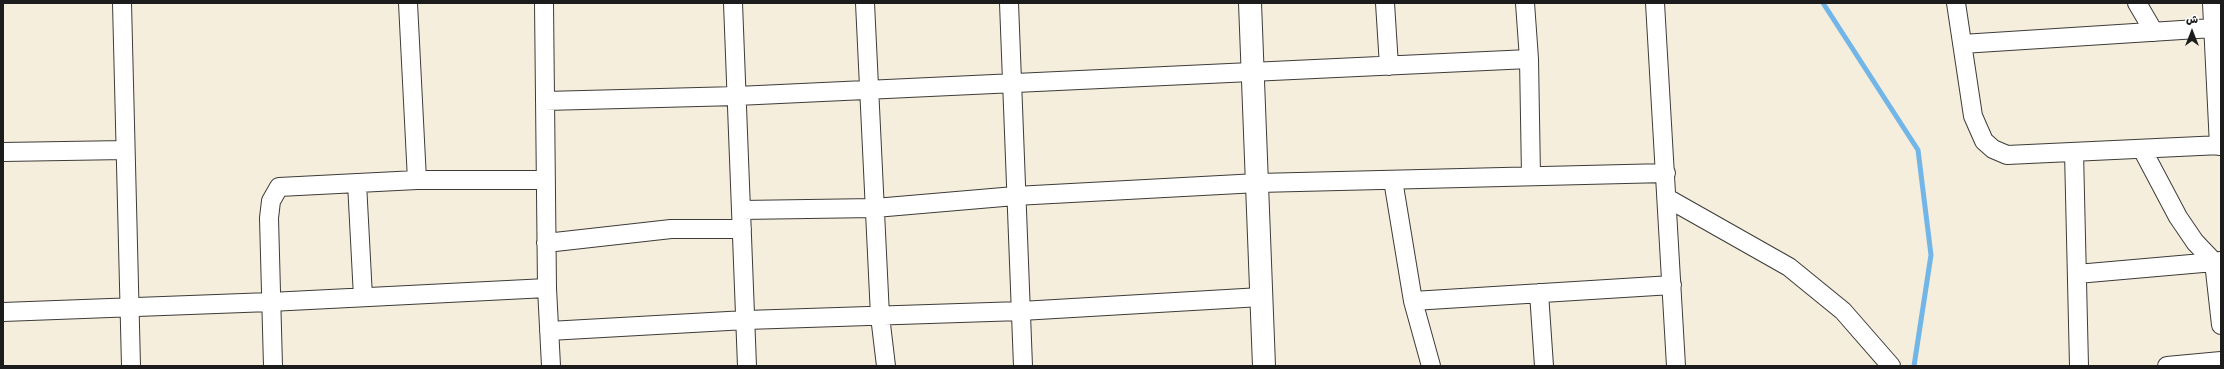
<!DOCTYPE html>
<meta charset="utf-8">
<style>
body{margin:0}
#map{position:relative;width:2224px;height:369px;overflow:hidden;background:#f6eedc;font-family:Sriracha,"Playpen Sans Arabic",sans-serif}
canvas{display:block}
.frame{position:absolute;inset:0;border:4px solid #1c1c1c;pointer-events:none}
.north{position:absolute;left:2172px;top:12px;width:40px;height:40px;-webkit-text-stroke:3px #fff;paint-order:stroke;rotate:0deg;font-size:11px;font-weight:700;line-height:16px;text-align:center;color:#1c1c1c}
.north::after{content:'';display:block;margin:auto;width:14px;height:18px;background:#1c1c1c;clip-path:polygon(50% 0,100% 100%,50% 72%,0 100%)}
</style>
<div id="map">
<canvas width="2224" height="369"></canvas>
<div class="frame"></div>
<div class="north">ش</div>
</div>
<script>
const context = document.querySelector('canvas').getContext('2d');
context.lineJoin = 'round';
const poly = rows => new Path2D(rows.map(r => 'M' + r).join(''));
function strokePath(path, color, width, dash) { context.strokeStyle = color; context.lineWidth = width; context.lineCap = dash ? 'butt' : 'round'; context.setLineDash(dash || []); context.stroke(path); }
strokePath(poly([
 [1823,3,1918,150,1931,255,1914,366]
]), '#72b5e7', 5);
const minor = poly([
 [122,3,131,366],
 [408,3,417,180],
 [544,3,547,288,551,366],
 [733,3,747,366],
 [865,3,880,316,886,366],
 [1009,3,1023,366],
 [1385,3,1389,66],
 [1525,3,1529,59,1531,176],
 [1655,3,1676,366],
 [1956,3,1973,116,1984,141,1993,149,2007,155,2221,145],
 [2137,3,2154,32],
 [2212,3,2219,146],
 [1962,44,2213,28],
 [545,101,737,96,1529,59],
 [2142,149,2178,217,2195,242,2214,262,2221,261],
 [3,152,125,150],
 [2074,152,2079,366],
 [1393,180,1413,301,1431,366],
 [357,183,363,297],
 [1667,198,1789,267,1843,311,1891,366],
 [741,210,875,208,1015,196,1258,183,1666,173],
 [546,243,671,229,742,229],
 [2077,274,2214,262,2221,325],
 [1539,293,1544,366],
 [1413,301,1672,285],
 [3,312,270,302,547,288],
 [549,331,746,320,1021,311,1261,297],
 [273,366,269,218,271,201,279,187,417,180,546,180],
 [2167,366,2221,361]
]);
const tertiary = poly([
 [1250,3,1264,366]
]);
strokePath(minor, '#3d3c39', 20);
strokePath(tertiary, '#3d3c39', 24);
strokePath(minor, '#fff', 18);
strokePath(tertiary, '#fff', 22);
</script>
